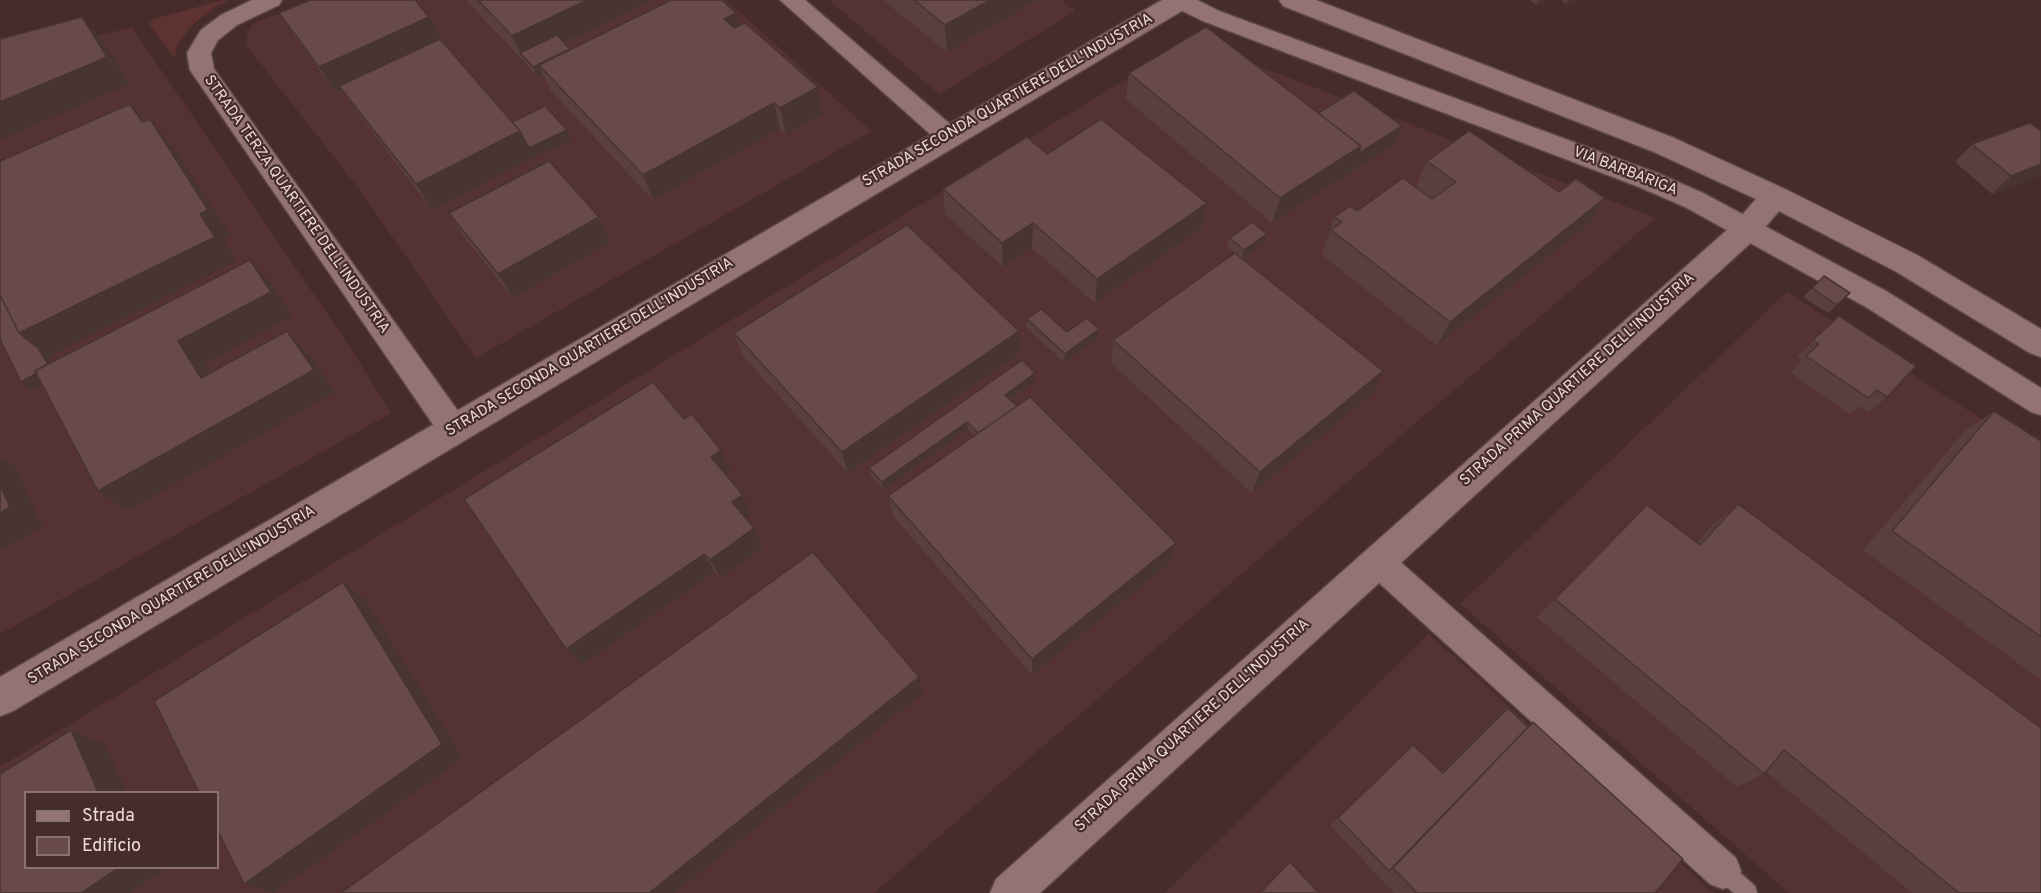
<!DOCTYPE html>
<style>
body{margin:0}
#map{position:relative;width:2041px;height:893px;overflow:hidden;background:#472c2c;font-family:Overpass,sans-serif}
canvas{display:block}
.legend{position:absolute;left:24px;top:791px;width:195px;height:78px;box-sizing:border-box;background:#472c2c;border:2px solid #8a7272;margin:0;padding:8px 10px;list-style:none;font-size:18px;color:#eedcdb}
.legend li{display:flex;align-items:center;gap:12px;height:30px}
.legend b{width:30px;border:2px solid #8a7272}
</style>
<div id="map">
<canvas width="2041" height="893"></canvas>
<ul class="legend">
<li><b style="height:8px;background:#947473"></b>Strada</li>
<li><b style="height:16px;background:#674a49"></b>Edificio</li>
</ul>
</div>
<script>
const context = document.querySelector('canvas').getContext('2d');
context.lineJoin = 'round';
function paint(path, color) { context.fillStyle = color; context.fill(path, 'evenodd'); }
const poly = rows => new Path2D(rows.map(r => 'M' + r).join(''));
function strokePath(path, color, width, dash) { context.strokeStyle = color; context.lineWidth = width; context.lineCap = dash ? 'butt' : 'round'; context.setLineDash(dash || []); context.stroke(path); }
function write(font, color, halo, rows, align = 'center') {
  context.font = font + ' Overpass,sans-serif'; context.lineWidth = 4.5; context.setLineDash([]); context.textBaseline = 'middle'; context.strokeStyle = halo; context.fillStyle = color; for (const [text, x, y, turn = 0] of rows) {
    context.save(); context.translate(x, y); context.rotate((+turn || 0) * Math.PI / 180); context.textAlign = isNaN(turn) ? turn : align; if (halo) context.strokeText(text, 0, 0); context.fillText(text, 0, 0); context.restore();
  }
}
paint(poly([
 [331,0,726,0,871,131,476,358,362,193,246,45,247,34,253,24,268,17],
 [829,0,1061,0,1076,11,939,94],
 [132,27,351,349,391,413,0,634,0,62],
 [1190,40,1656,218,1412,426,874,893,0,893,0,767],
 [26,792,218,792,218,868,26,868],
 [1787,292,2041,458,2041,893,1789,893,1460,604],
 [1429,634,1714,893,1165,893]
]), '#553332');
paint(poly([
 [223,0,229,0,215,7,191,26,178,44,174,58,149,24,154,19]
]), '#5f3232');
const lane = poly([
 [1723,862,1730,864,1755,886,1757,893,1734,893,1716,878,1714,871,1716,864,1723,862]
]);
const street = poly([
 [252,0,282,0,279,5,237,25,218,40,211,53,214,69,465,421,469,430,465,439,454,443,443,439,190,70,187,53,201,30,221,15,252,0],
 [780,0,805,0,957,130,960,136,957,142,948,145,939,142,780,0],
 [1169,0,1197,0,1219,11,1657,173,1703,193,1886,291,2041,388,2041,415,2031,412,1866,307,1685,207,1639,187,1203,21,1172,6,1169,0],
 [1377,546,1388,551,1736,858,1741,871,1736,884,1723,889,1710,884,1366,571,1361,561,1366,551,1377,546]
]);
const secondary = poly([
 [1162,0,1194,0,1190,6,13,711,0,716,0,677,1162,0],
 [1279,0,1316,0,1674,138,1785,189,1917,255,2041,329,2041,357,2030,353,1895,271,1779,211,1756,238,1040,893,990,893,996,879,1736,222,1756,199,1654,152,1283,6,1279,0]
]);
strokePath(lane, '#5f4848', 3);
strokePath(street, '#5f4848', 3);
strokePath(secondary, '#5f4848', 3);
paint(lane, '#947473');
paint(street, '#947473');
paint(secondary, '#947473');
paint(poly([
 [466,0,652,0,565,43,571,49,736,13,739,26,823,114,786,135,780,129,653,200,551,91,543,74,538,77],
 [883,0,1038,0,947,52],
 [1530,0,1549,0,1536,5],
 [1562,0,1576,0,1566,4],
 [279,13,444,43,512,122,572,140,534,157,432,210,357,112,342,90,336,93,297,40],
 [1129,73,1318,113,1395,144,1272,223,1126,99],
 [2041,131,2041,175,1992,194,1955,162,1972,144],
 [1047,154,1202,228,1095,303,1032,248,1003,267,945,214,943,189],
 [1427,161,1559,192,1605,198,1589,224,1437,346,1322,255,1334,217,1357,211,1433,199,1416,187],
 [449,213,599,217,611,242,513,298,465,238],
 [1230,238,1264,243,1243,259,1383,371,1372,394,1252,493,1111,363,1113,340,1235,253,1227,247],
 [1812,288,1850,293,1828,313,1803,297],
 [1839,316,1887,397,1868,412,1859,406,1849,414,1790,372,1802,360,1797,357],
 [1027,319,1067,332,1099,329,1098,338,1064,362,1026,327],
 [1019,331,1019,354,848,473,743,356,734,333],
 [1035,381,1010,400,1171,562,1032,675,893,516,888,496,974,436,968,429,884,490,871,476,869,468],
 [1994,411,2041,441,2041,680,1863,550,1964,432],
 [684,419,731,471,726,474,752,515,746,519,754,528,763,548,720,578,715,572,582,665],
 [1738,504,2041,893,1912,893,1766,772,1764,774,1737,787,1537,617,1647,505,1697,543,1714,524],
 [1508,708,1527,727,1533,722,1655,893,1394,893,1330,825,1413,745,1442,772,1495,719]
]), '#59403f');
paint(poly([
 [587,0,652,0,527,61,520,53,512,36],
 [990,0,1038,0,947,52,945,25],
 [1538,0,1549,0,1536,5],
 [1568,0,1576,0,1566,4],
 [736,13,743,40,724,19],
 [82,17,105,44,130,84,0,140,0,102],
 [429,17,444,43,336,93,319,67],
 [570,49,539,65,543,74,538,77,533,67],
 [818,87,823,114,786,135,780,108],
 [774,103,780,129,653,200,643,175],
 [130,104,153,130,142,122],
 [150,119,172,145,231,235,223,239,237,261,48,357,60,374,32,390,21,382,19,333],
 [1402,126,1395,144,1272,223,1280,198,1361,146],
 [567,130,572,140,534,157,432,210,416,184,520,131],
 [2041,164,2041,175,1992,194,2011,176],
 [1605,198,1589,224,1437,346,1450,322],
 [1207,203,1202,228,1095,303,1097,279],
 [599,217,611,242,513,298,498,274],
 [1033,223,1032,248,1003,267,1002,243],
 [1267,234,1264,243,1242,259,1244,250],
 [250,260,272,284,293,316,204,364,226,401,201,378,178,341],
 [1099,329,1098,338,1064,362,1065,354],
 [287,331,309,354,335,392,128,511,98,491],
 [1019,331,1019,354,848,473,842,452],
 [1383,371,1372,394,1252,493,1260,472],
 [1035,373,1035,381,1005,403,1005,395],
 [967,422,968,429,884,490,882,482],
 [721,450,731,471,721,478,711,457],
 [0,457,15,467,43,527,0,551],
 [743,495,752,515,742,522,732,502],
 [754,528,763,548,720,578,710,560],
 [1176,543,1171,562,1032,675,1032,659],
 [704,554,715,572,582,665,566,649],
 [343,582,366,600,463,758,274,893,244,884],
 [919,677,923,693,675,893,649,893],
 [71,730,105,744,127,792,98,792],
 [119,867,161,867,162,871,130,893,81,893]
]), '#483433');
const building = poly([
 [310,0,415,0,429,17,319,67,279,13,310,0],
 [478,0,587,0,512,36,478,0],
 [671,0,722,0,736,13,724,19,734,28,745,23,818,87,780,108,774,103,643,175,539,65,671,0],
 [914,0,990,0,945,25,914,0],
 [82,17,107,57,0,102,0,39,82,17],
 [1206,27,1361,146,1280,198,1129,73,1206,27],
 [557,35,570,49,533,67,520,53,557,35],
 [440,39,520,131,416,184,339,86,440,39],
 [1354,91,1402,126,1358,154,1361,146,1318,113,1354,91],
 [130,104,142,122,150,119,208,210,200,214,215,237,19,333,0,295,0,161,130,104],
 [545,106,567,130,529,148,520,131,512,122,545,106],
 [1101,119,1207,203,1097,279,1033,223,1002,243,943,189,1027,137,1047,154,1101,119],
 [2030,123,2041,131,2041,164,2011,176,1972,144,2030,123],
 [1469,131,1559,192,1576,179,1605,198,1450,322,1331,230,1342,222,1334,217,1350,206,1357,211,1403,178,1432,199,1456,182,1427,161,1469,131],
 [549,161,599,217,498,274,449,213,549,161],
 [545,162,545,163,485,194,545,162],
 [1252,222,1267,234,1244,250,1230,238,1252,222],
 [907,225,1019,331,842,452,734,333,907,225],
 [1235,253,1383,371,1260,472,1113,340,1235,253],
 [250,260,271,292,178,341,201,378,287,331,314,370,98,491,35,371,250,260],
 [1824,276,1850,293,1837,305,1812,288,1824,276],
 [0,295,19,333,38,348,48,364,35,371,37,373,21,382,0,339,0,295],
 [1041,309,1067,332,1087,318,1099,329,1065,354,1027,319,1041,309],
 [1839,316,1916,366,1887,397,1877,390,1868,398,1806,356,1819,344,1813,340,1839,316],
 [1022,360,1035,373,1005,395,1017,406,978,433,967,422,882,482,869,468,1022,360],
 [653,382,684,419,692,414,721,450,711,457,743,495,732,502,754,528,710,560,704,554,566,649,464,499,653,382],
 [1030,397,1176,543,1032,659,888,496,1030,397],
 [1994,411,2041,441,2041,637,1892,531,1994,411],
 [0,485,10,507,0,513,0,485],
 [1738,504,2041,728,2041,893,1959,893,1784,750,1764,774,1555,599,1647,505,1700,545,1738,504],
 [813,552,919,677,649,893,341,893,813,552],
 [343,582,442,744,244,884,218,831,218,792,199,792,154,701,343,582],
 [1508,708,1528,727,1389,871,1338,818,1413,745,1443,773,1508,708],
 [1533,722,1683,859,1655,893,1417,893,1393,868,1533,722],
 [71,730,98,792,26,792,26,867,119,867,81,893,0,893,0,774,71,730],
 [1290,862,1319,893,1260,893,1290,862]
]);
paint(building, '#674a49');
strokePath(building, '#483433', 1.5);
write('15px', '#eedcdb', '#472c2c', [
 ["STRADA SECONDA QUARTIERE DELL'INDUSTRIA",1008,101,-30],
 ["VIA BARBARIGA",1625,172,21],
 ["STRADA TERZA QUARTIERE DELL'INDUSTRIA",296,205,55],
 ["STRADA SECONDA QUARTIERE DELL'INDUSTRIA",590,348,-31],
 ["STRADA PRIMA QUARTIERE DELL'INDUSTRIA",1578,380,-42],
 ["STRADA SECONDA QUARTIERE DELL'INDUSTRIA",172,596,-31],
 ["STRADA PRIMA QUARTIERE DELL'INDUSTRIA",1193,726,-42]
]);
</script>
